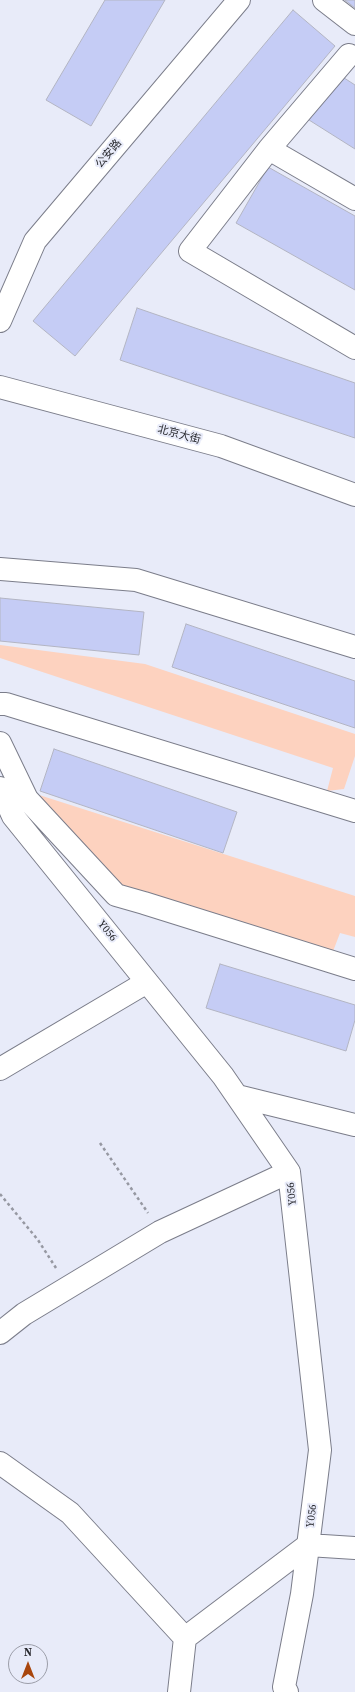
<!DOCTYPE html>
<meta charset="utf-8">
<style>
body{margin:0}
#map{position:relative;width:355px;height:1692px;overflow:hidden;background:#e8ebf9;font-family:"Source Serif 4",serif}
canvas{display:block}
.north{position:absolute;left:8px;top:1644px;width:40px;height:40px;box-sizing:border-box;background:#e8ebf9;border:1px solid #9b9da8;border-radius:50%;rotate:0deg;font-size:11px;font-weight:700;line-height:16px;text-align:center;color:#28292e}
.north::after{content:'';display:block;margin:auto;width:14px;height:18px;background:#a9460d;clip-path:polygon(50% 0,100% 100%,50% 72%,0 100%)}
</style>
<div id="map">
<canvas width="355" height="1692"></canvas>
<div class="north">N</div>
</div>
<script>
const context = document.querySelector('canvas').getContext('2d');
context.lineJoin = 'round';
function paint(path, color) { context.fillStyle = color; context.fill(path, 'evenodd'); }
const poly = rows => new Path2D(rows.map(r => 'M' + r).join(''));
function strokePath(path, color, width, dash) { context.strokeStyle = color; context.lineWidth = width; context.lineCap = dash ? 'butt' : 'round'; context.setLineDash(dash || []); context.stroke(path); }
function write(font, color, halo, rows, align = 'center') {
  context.font = font + ' "Source Serif 4","Noto Sans SC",serif'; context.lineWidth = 4; context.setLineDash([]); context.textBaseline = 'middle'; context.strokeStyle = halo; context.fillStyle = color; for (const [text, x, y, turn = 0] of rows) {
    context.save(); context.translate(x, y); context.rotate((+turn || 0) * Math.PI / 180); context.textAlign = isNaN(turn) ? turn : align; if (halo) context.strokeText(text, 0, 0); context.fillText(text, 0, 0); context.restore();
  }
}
paint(poly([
 [0,645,145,664,355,734,355,756,344,789,327,791,333,768,0,658],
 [36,794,355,896,355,937,340,933,332,954,119,888]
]), '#fdd2bf');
const building = poly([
 [105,0,165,0,91,126,46,100,105,0],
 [345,0,355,0,355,8,345,0],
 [293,10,335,46,75,356,33,321,293,10],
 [338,74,355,85,355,149,309,120,338,74],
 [268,167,355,216,355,290,236,223,268,167],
 [137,308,355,383,355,438,120,360,137,308],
 [0,598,144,612,139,655,0,641,0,598],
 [186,624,355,681,355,728,172,667,186,624],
 [54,749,237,812,223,853,40,791,54,749],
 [220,964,355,1005,355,1020,346,1051,206,1008,220,964]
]);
paint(building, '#c5ccf5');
strokePath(building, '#b3b5c3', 1);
const minor = poly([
 [324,0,355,24],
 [349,55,269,149,190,251,355,348],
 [269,149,355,199],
 [0,321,35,241,239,0],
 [0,387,221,446,355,495],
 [0,569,136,580,355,647],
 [0,704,6,704,355,811],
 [0,743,27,799,116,895,144,903,355,969],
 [0,788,13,816,223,1076,289,1172,320,1450,302,1594,284,1687,287,1692],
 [0,1069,147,982],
 [237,1096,355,1125],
 [0,1333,24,1314,160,1232,289,1172],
 [0,1463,70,1513,185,1638,308,1545,355,1548],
 [179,1692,185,1638]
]);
strokePath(minor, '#7b7d8a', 24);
strokePath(poly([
 [100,1143,148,1213],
 [0,1194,38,1240,56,1268]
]), '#9698a2', 2.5, [3, 3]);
strokePath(minor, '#fff', 22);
write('11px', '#28292e', '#e8ebf9', [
 ["公安路",109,154,-50],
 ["北京大街",179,435,15],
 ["Y056",107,931,51],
 ["Y056",292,1194,-96],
 ["Y056",312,1516,-83]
]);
</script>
